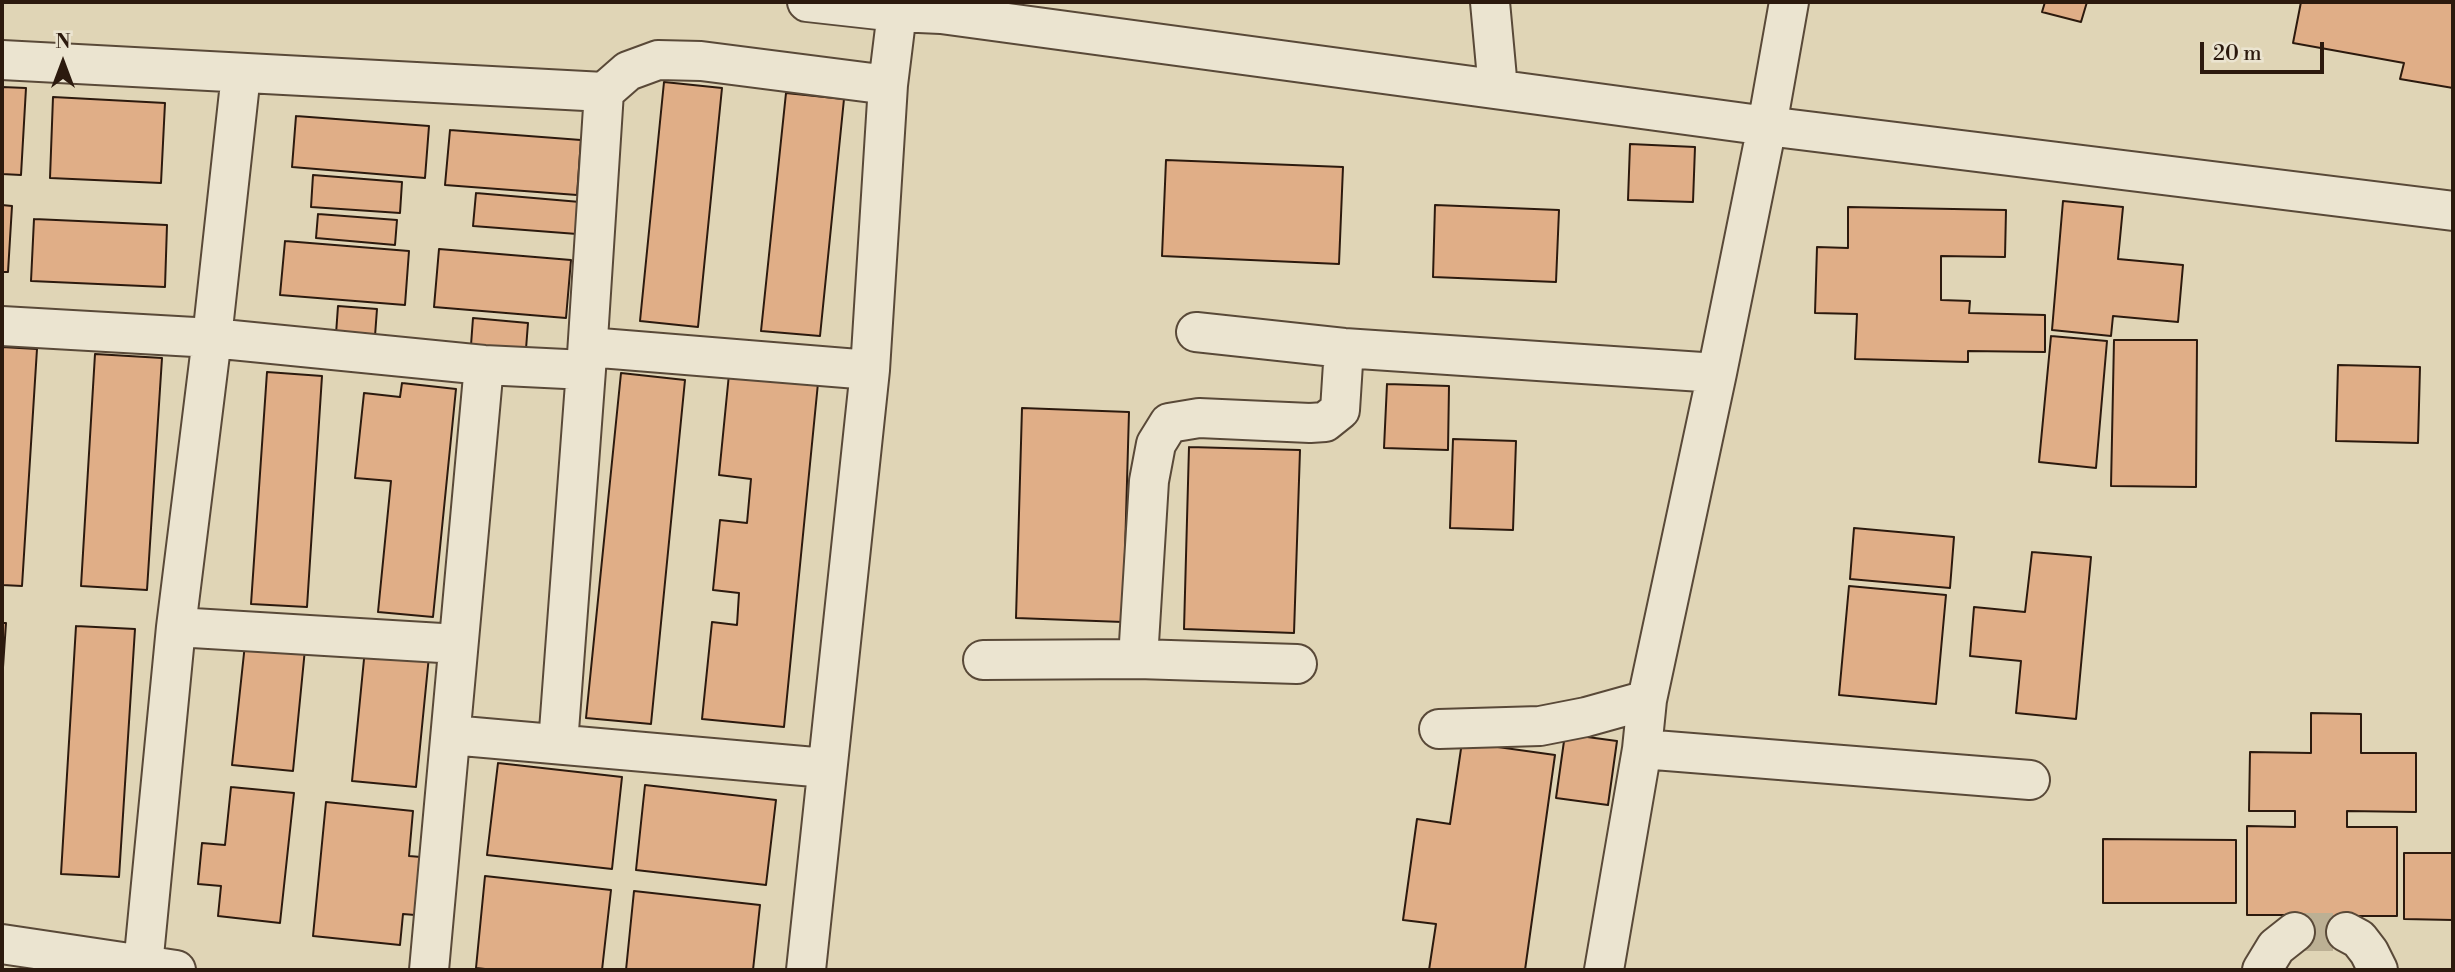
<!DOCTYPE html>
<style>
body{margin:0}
#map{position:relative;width:2455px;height:972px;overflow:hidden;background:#e0d5b6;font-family:"Libre Bodoni",serif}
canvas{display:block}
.frame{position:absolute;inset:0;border:4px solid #2c1a0e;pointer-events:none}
.north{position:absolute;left:28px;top:28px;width:70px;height:70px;-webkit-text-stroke:5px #ebe4d0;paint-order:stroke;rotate:0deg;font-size:19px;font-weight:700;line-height:28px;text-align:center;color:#2c1a0e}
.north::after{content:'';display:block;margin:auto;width:24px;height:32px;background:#2c1a0e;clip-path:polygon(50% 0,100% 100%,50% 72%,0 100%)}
.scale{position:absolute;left:2200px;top:42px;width:124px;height:32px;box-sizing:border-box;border:4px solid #2c1a0e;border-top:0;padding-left:9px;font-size:21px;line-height:24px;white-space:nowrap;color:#2c1a0e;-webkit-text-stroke:5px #ebe4d0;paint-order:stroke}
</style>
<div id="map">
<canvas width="2455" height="972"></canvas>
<div class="frame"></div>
<div class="north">N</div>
<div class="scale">20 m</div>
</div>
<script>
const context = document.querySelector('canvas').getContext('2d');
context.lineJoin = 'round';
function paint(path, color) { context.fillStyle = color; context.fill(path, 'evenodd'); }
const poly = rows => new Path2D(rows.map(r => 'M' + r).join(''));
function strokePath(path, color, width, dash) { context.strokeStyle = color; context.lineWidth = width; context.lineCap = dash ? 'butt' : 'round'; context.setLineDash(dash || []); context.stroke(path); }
const building = poly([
 [2045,2,2087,2,2081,22,2042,12,2045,2],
 [2301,2,2453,2,2453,88,2400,79,2404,63,2293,43,2301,2],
 [664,82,722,88,698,327,640,321,664,82],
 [2,87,26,88,21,175,2,174,2,87],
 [786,93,844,99,820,336,761,331,786,93],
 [53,97,165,103,161,183,50,178,53,97],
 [296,116,429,126,425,178,292,167,296,116],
 [450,130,581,140,577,195,445,185,450,130],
 [1630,144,1695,147,1693,202,1628,200,1630,144],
 [1166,160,1343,167,1339,264,1162,256,1166,160],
 [313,175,402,182,400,213,311,207,313,175],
 [476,193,580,202,577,234,473,226,476,193],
 [2063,201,2123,207,2118,259,2183,265,2178,322,2113,316,2111,336,2052,330,2063,201],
 [2,205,12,206,8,272,2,272,2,205],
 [1435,205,1559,210,1556,282,1433,277,1435,205],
 [1848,207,2006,210,2005,257,1941,256,1941,300,1970,301,1969,313,2045,315,2045,352,1968,351,1968,362,1855,359,1857,314,1815,313,1817,247,1848,248,1848,207],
 [318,214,397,220,395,245,316,238,318,214],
 [34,219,167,225,165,287,31,281,34,219],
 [285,241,409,251,405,305,280,295,285,241],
 [439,249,571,260,566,318,434,307,439,249],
 [338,306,377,309,375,336,336,334,338,306],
 [473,318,528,323,526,349,471,345,473,318],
 [2051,336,2107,341,2096,468,2039,462,2051,336],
 [2114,340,2197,340,2196,487,2111,486,2114,340],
 [2,347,37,349,22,586,2,585,2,347],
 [95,354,162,358,147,590,81,586,95,354],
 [2338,365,2420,367,2418,443,2336,441,2338,365],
 [267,372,322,376,307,607,251,604,267,372],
 [621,373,685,380,651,724,586,718,621,373],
 [729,374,818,383,784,727,702,719,712,622,737,625,739,593,713,590,720,520,747,523,751,479,719,475,729,374],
 [402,383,456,389,433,617,378,612,391,481,355,478,364,393,400,397,402,383],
 [1387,384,1449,386,1448,450,1384,448,1387,384],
 [1022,408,1129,412,1123,622,1016,618,1022,408],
 [1453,439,1516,441,1513,530,1450,528,1453,439],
 [1189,447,1300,450,1294,633,1184,629,1189,447],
 [1854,528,1954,537,1950,588,1850,579,1854,528],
 [2032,552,2091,557,2076,719,2016,713,2021,661,1970,656,1974,607,2025,612,2032,552],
 [1849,586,1946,595,1936,704,1839,695,1849,586],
 [2,623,6,623,2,682,2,623],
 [76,626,135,629,119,877,61,874,76,626],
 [245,644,305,649,293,771,232,765,245,644],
 [365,649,429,656,416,787,352,781,365,649],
 [2311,713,2361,714,2361,753,2416,753,2416,812,2347,811,2347,827,2397,827,2397,916,2346,916,2346,945,2295,945,2295,915,2247,915,2247,826,2295,827,2295,811,2249,811,2250,752,2311,753,2311,713],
 [1565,734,1617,741,1608,805,1556,798,1565,734],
 [1462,742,1555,755,1525,970,1429,970,1436,924,1403,920,1417,819,1450,824,1462,742],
 [498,763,622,777,612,869,487,855,498,763],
 [645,785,776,800,766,885,636,870,645,785],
 [231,787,294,793,280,923,218,916,221,886,198,884,202,843,225,845,231,787],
 [326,802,413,811,409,856,433,858,427,916,403,914,400,945,313,936,326,802],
 [2103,839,2236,840,2236,903,2103,903,2103,839],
 [2404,853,2453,853,2453,920,2404,919,2404,853],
 [485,876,611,890,602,970,494,970,476,968,485,876],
 [634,891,760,905,753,970,626,970,634,891]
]);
paint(building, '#e0ae87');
strokePath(building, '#2c1a0e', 2);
strokePath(poly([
 [2295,932,2346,932]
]), '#bcb094', 38, [38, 19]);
const minor = poly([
 [807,2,897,12,941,14,1767,126,2453,211],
 [1490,2,1498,89],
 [2,60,604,92],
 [2,326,212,338,484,365,586,370],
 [1196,332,1344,348,1717,373],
 [588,347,870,370],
 [176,627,458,644],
 [1138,659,1149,481,1156,444,1169,423,1199,418,1310,423,1325,422,1340,410,1344,348],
 [983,660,1138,659,1297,664],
 [1439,729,1540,726,1586,717,1647,700],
 [451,735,826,768],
 [558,744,586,370,604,92,628,71,658,60,701,61,888,85],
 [1642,749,2030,780],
 [2346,932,2359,939,2369,952,2378,970],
 [2,944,176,970],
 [143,966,176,627,212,338,241,74],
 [429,970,484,365],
 [806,970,870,370,888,85,897,12],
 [1604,970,1642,749,1647,700,1717,373,1767,126,1789,2],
 [2262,970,2276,947,2295,932]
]);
strokePath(minor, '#594938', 42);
strokePath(minor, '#ebe4d0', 38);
</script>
